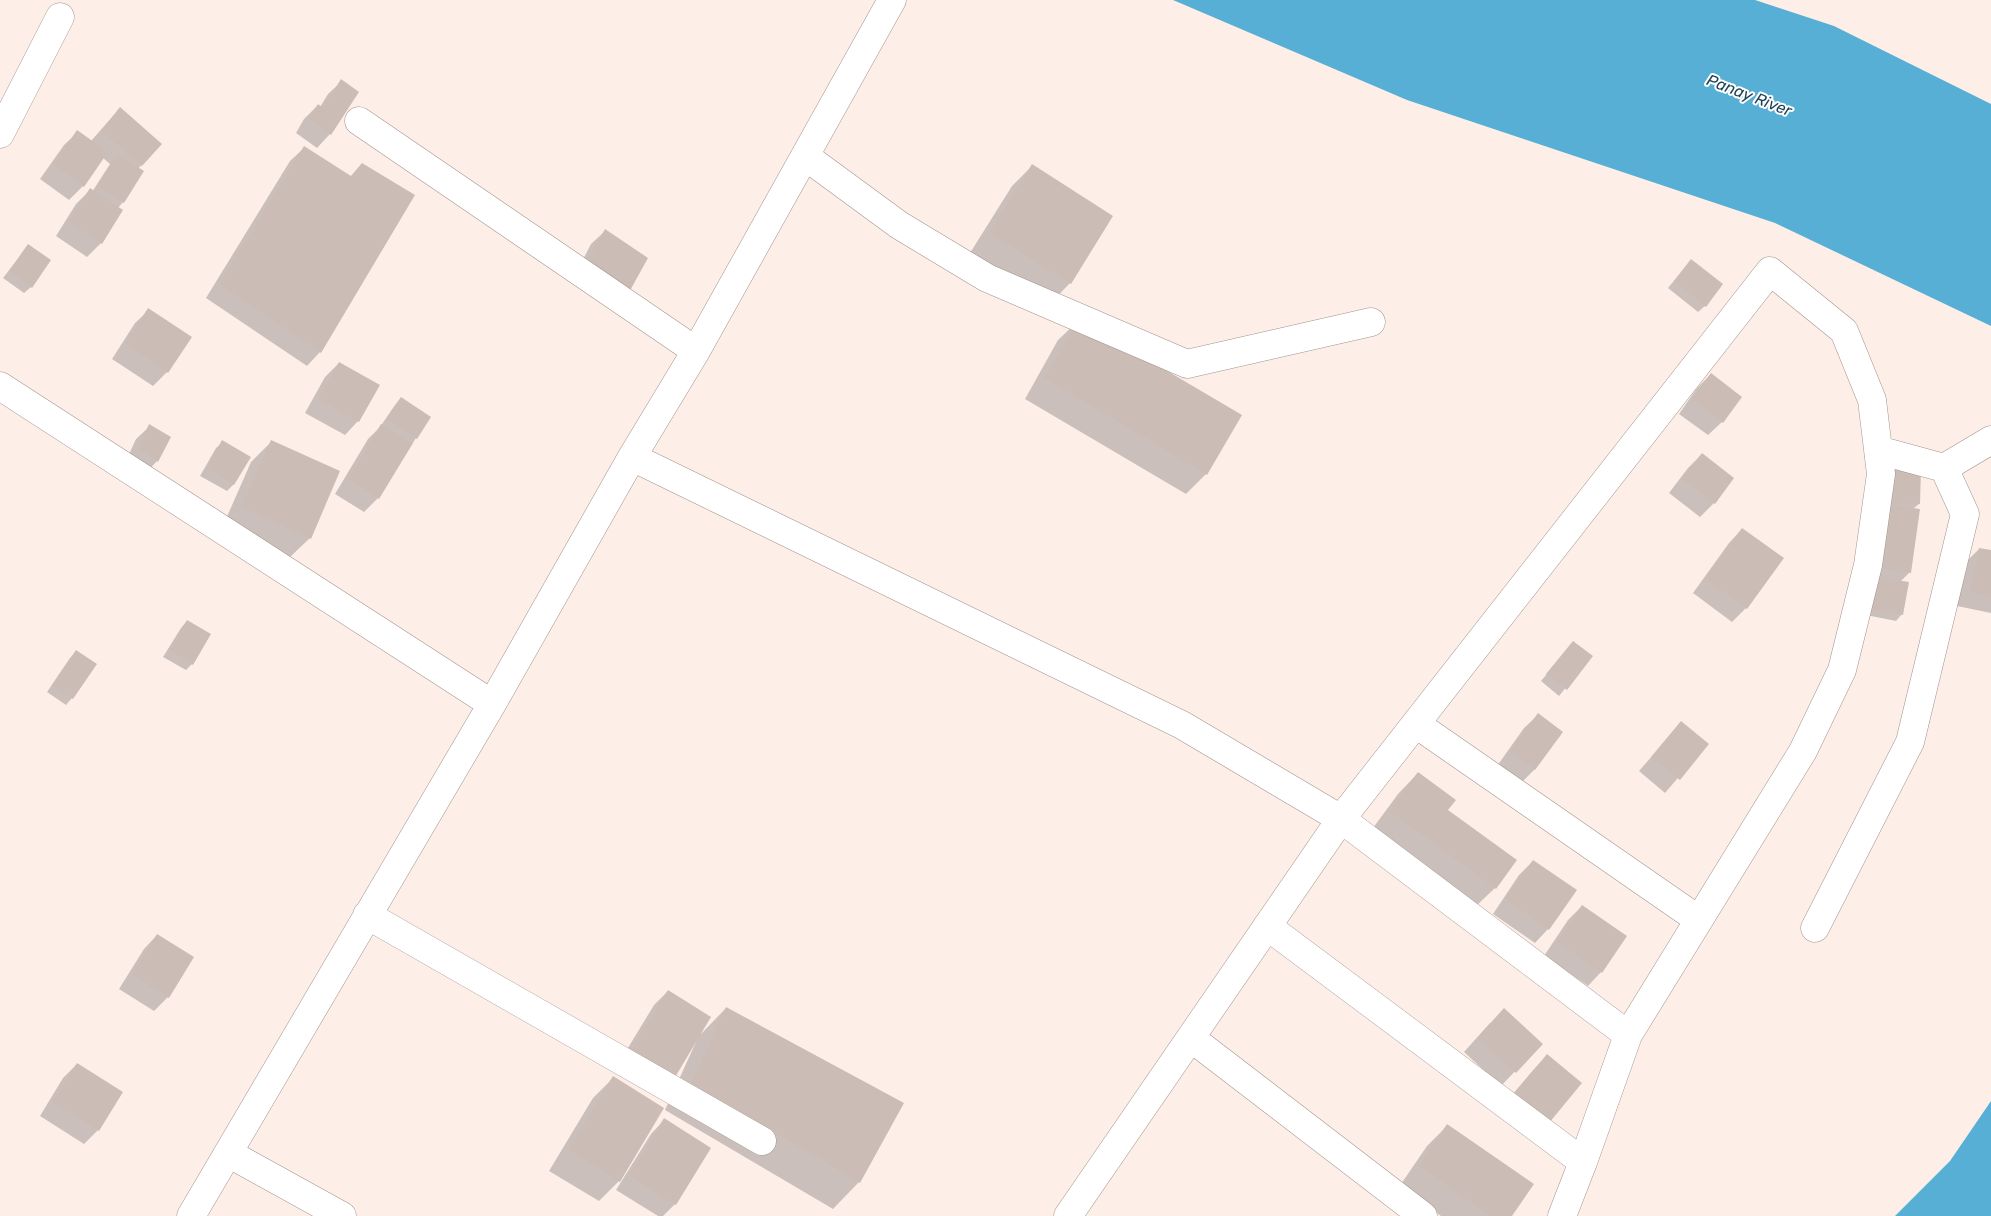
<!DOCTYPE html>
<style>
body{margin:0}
canvas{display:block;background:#fdefe8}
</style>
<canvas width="1991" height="1216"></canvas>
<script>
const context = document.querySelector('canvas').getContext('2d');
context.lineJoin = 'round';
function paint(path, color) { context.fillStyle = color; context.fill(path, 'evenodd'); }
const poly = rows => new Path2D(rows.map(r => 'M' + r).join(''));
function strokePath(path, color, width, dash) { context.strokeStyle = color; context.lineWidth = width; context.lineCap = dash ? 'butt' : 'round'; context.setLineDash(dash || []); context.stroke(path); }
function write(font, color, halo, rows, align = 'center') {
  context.font = font + ' Rubik,sans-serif'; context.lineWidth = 4; context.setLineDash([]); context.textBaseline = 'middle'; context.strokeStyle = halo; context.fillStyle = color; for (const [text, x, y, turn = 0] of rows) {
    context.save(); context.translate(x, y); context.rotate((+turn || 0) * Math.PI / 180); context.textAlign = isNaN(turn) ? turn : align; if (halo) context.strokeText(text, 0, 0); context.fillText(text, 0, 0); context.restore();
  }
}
paint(poly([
 [1173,0,1755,0,1834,26,1991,104,1991,326,1775,223,1407,100],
 [1991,1101,1991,1216,1895,1216,1950,1161]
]), '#58afd5');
paint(poly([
 [342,81,330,134,317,148,296,133,304,119,318,105,320,107,328,94],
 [120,108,160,144,138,169,123,202,118,208,101,243,87,257,56,236,76,204,90,190,92,192,110,164,103,158,83,186,69,200,40,179,64,145,78,132,91,141],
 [304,148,350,177,362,165,320,352,307,366,206,298,290,161],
 [1032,166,1070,283,1050,304,970,253,1012,186],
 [605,231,646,259,572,281,591,244],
 [28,246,31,287,24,293,3,278],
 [1691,260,1705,306,1698,312,1668,288],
 [149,310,167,372,153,386,112,359,135,323],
 [1079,320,1206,474,1186,494,1025,399,1058,340],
 [339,363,358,421,345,435,305,413,325,377],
 [1711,374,1722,422,1708,435,1679,414,1697,388],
 [401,398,416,438,378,498,364,512,335,494,368,439,380,427,395,405],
 [150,426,157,461,144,475,125,463,136,439],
 [223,442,249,457,233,485,227,491,200,476,216,448],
 [271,442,310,538,289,558,222,528,251,462],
 [1702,454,1714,503,1700,517,1669,493,1688,468],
 [1882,475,1919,504,1913,509,1910,572,1900,582,1902,614,1896,621,1866,615],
 [1742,529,1782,559,1746,608,1732,622,1693,593,1729,543],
 [1979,549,1991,551,1991,613,1957,606,1965,563],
 [187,621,192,664,186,670,163,657,181,628],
 [1573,642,1591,656,1559,696,1541,681],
 [76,652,72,698,66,705,47,692,70,658],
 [1538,715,1561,732,1534,770,1521,783,1497,766,1524,728],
 [1681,723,1707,744,1665,793,1639,771],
 [1418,773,1446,810,1495,888,1474,908,1370,832,1398,794],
 [1533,861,1548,929,1535,943,1493,914,1519,875],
 [1582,906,1601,972,1588,986,1544,956,1568,920],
 [157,935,193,957,168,997,154,1011,119,989,144,949],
 [668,991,701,1034,726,1008,859,1182,833,1209,665,1110,696,1042,617,1066,654,1005],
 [1490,1023,1541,1044,1501,1086,1464,1052],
 [1547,1056,1581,1083,1501,1108,1534,1069],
 [77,1064,121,1092,98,1130,84,1144,40,1116,63,1078],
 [613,1078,619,1181,599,1201,549,1171,593,1098],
 [664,1120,709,1148,675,1204,663,1216,658,1216,616,1190,651,1134],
 [1447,1126,1510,1216,1441,1216,1399,1187,1427,1146]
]), '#0003');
paint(poly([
 [341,79,359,92,331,135,309,119,318,104,323,108],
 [120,107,162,144,142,166,101,131],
 [77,130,108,152,84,187,53,165],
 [304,146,351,176,362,163,415,195,321,353,219,284],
 [117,154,144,171,124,203,97,187],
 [1032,164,1113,216,1071,284,989,233],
 [90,188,123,210,102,244,68,222],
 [605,229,648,258,627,296,584,267],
 [28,244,51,260,32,288,9,271],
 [1691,259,1723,284,1706,307,1674,281],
 [148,308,192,337,168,373,125,344],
 [1079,319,1242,415,1207,475,1044,378],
 [339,362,380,385,359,422,318,399],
 [1711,373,1742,397,1723,423,1692,399],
 [401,397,431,417,417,439,386,419],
 [149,424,171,437,158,462,138,449],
 [381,424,413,443,379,499,348,480],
 [222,440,251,457,234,485,206,469],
 [271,440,340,471,311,539,241,507],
 [1702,453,1734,478,1715,504,1682,479],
 [1888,467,1921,468,1920,504,1886,503],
 [1885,504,1920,509,1911,573,1877,568],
 [1742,528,1784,558,1747,609,1705,579],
 [1979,548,1991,550,1991,597,1970,592],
 [1877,577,1909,582,1903,615,1872,609],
 [187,620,211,634,193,665,169,650],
 [1573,641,1593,656,1567,690,1546,674],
 [76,650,97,664,73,699,52,685],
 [1538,713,1563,732,1535,770,1510,751],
 [1681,721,1709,744,1680,780,1651,757],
 [1418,772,1456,800,1448,810,1517,860,1496,889,1389,811],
 [1533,860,1577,890,1549,930,1505,899],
 [1582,905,1627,936,1602,973,1557,942],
 [157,934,194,957,169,998,132,975],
 [668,990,711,1017,674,1079,630,1052],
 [726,1007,904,1103,860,1183,691,1083],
 [1504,1008,1543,1044,1516,1073,1477,1038],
 [1547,1054,1582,1083,1549,1123,1514,1094],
 [77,1063,123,1092,99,1131,52,1102],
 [613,1076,664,1108,620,1182,568,1150],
 [664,1118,711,1148,676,1205,629,1176],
 [1447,1124,1534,1184,1512,1216,1490,1216,1419,1166]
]), '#cbbdb6');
const minor = poly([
 [359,121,696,351],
 [0,134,60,17],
 [805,156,899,225,987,278,1187,364,1371,322],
 [0,386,492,704],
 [632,457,1182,725,1341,819,1628,1035],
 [1944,468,1991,440],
 [1416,724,1699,920],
 [367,915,762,1141],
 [1267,926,1583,1162],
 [1815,928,1910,742,1965,514,1944,468,1878,450],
 [1191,1038,1423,1216],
 [228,1153,342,1216],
 [191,1216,492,704,632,457,696,351,892,0],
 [1068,1216,1341,819,1770,271,1844,331,1872,400,1881,474,1868,565,1842,670,1803,751,1628,1035,1583,1162,1562,1216]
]);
strokePath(minor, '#a2948e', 29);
strokePath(minor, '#fff', 28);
write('italic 16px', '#1d4455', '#fff', [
 ["Panay River",1749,96,21]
]);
</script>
